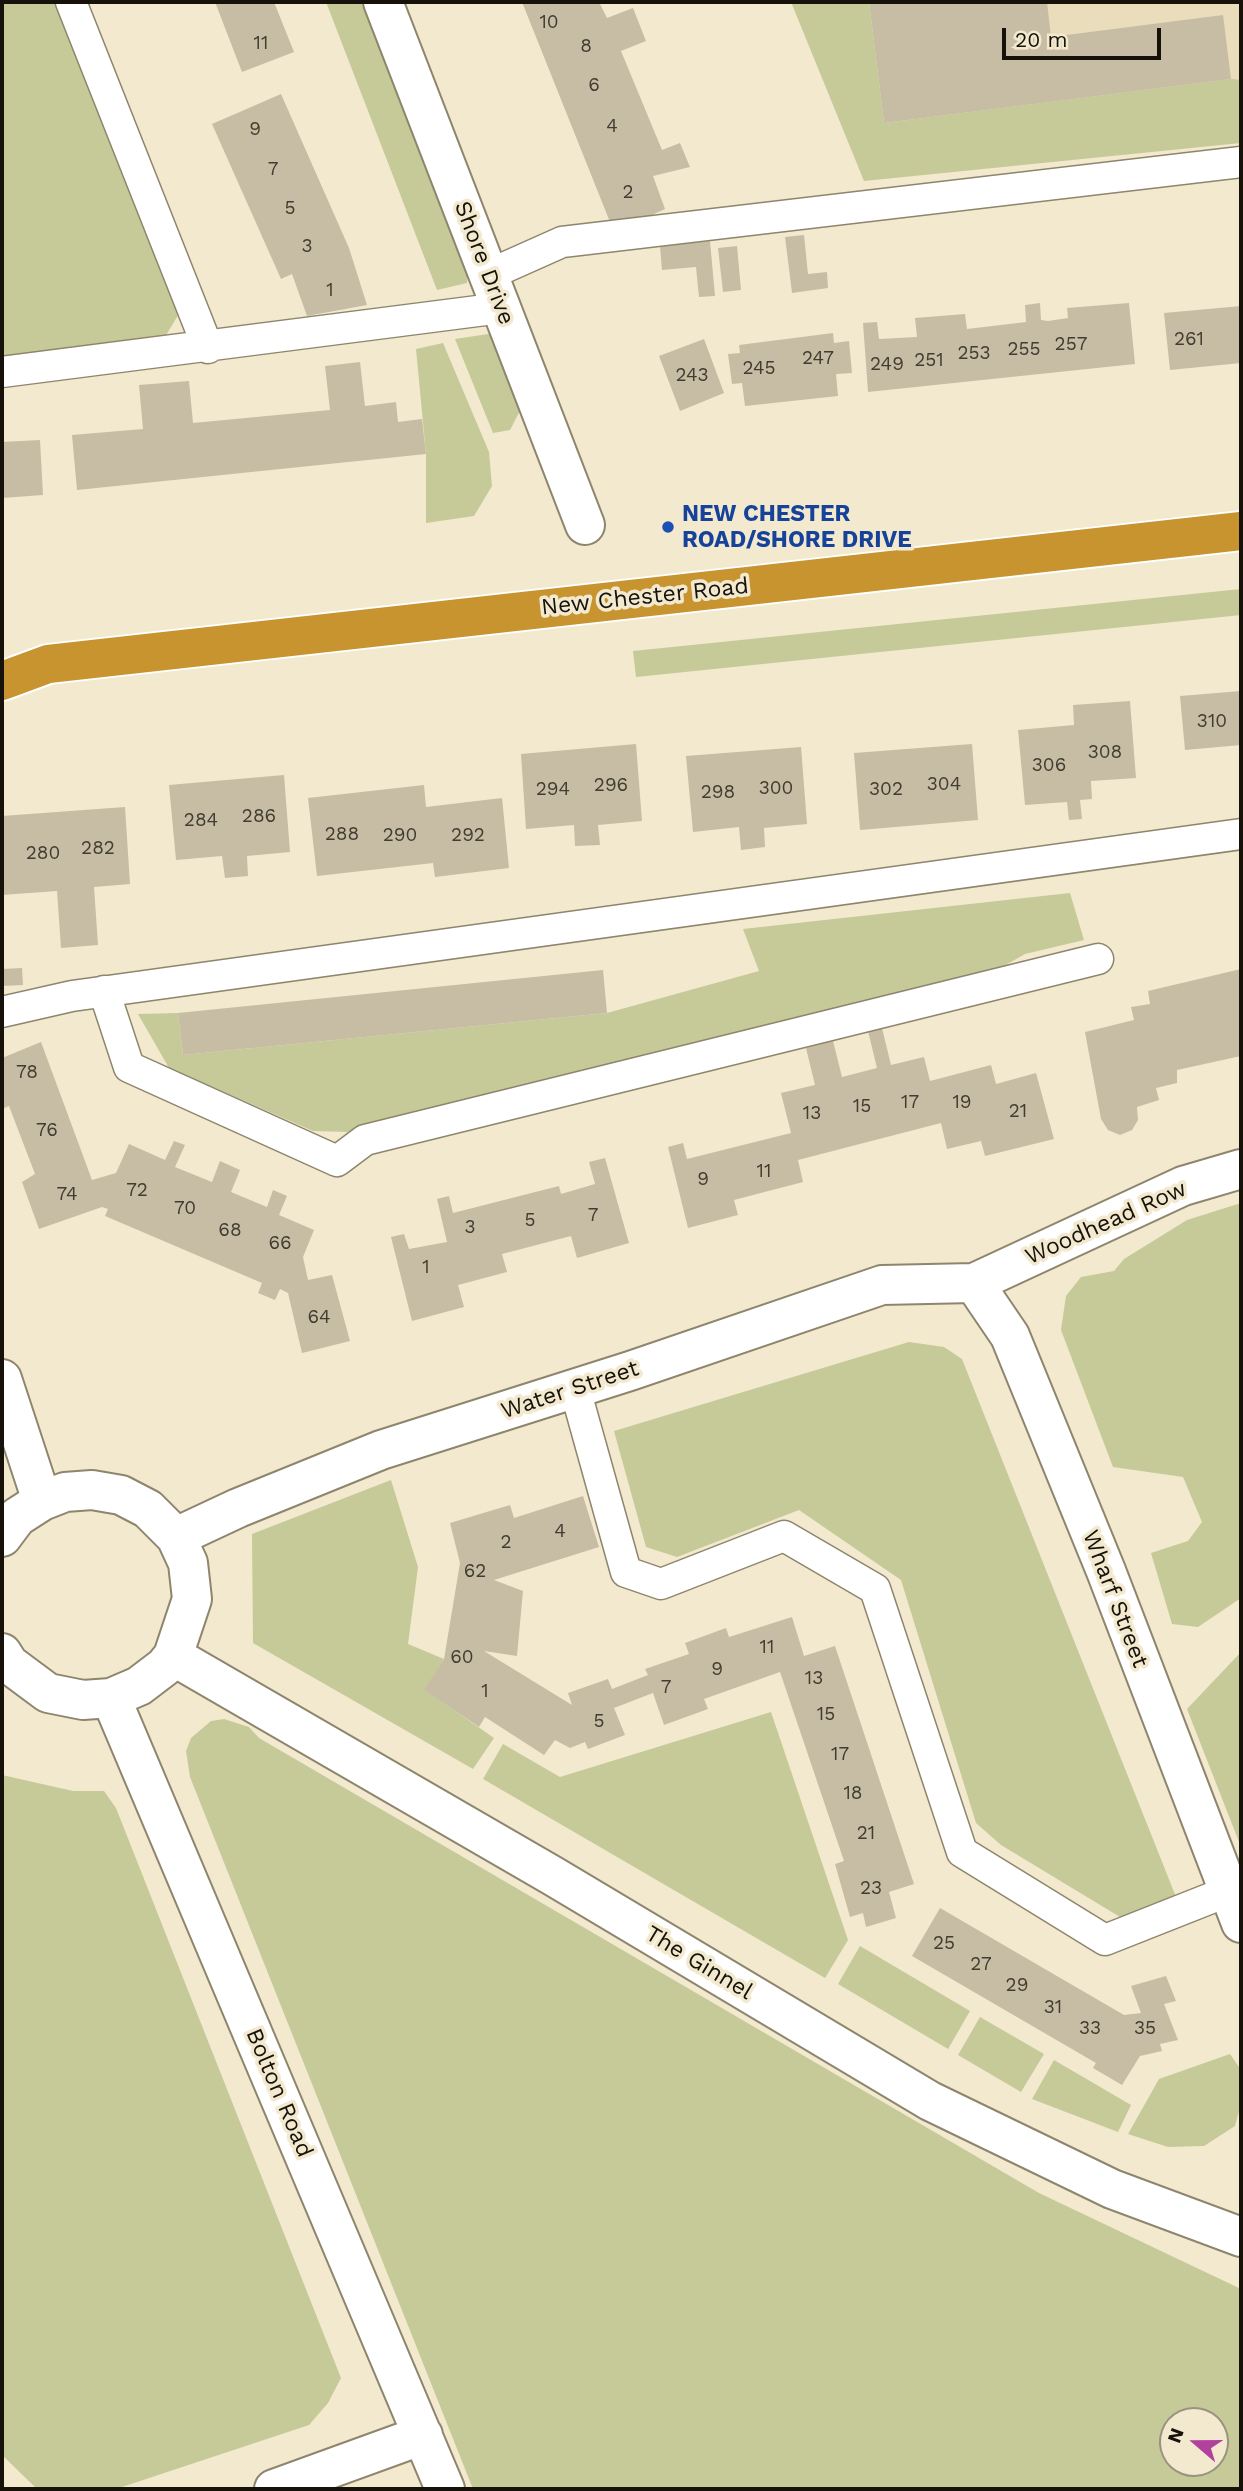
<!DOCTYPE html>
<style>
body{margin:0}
#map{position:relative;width:1243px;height:2491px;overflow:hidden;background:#f2e9cf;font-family:"Work Sans",sans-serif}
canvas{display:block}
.frame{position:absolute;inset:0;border:4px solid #16120a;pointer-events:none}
.north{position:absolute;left:1159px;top:2407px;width:70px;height:70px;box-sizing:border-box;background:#f2e9cf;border:2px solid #9a9380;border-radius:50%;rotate:290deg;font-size:19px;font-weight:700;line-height:28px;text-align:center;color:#16120a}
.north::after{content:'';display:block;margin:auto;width:24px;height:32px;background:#b2419d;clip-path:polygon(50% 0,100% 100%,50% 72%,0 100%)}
.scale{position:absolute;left:1002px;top:28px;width:159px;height:32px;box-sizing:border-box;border:4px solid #16120a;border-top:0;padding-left:9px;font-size:21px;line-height:24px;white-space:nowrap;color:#16120a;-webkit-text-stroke:5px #f2e9cf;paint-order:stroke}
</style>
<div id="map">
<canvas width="1243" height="2491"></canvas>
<div class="frame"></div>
<div class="north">N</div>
<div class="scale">20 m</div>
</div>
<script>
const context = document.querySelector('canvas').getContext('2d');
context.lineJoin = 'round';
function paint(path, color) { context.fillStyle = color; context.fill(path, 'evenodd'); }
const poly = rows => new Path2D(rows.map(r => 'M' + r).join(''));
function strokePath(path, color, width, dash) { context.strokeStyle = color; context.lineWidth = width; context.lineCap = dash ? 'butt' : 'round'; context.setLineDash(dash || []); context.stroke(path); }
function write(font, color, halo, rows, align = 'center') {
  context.font = font + ' "Work Sans",sans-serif'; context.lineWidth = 7; context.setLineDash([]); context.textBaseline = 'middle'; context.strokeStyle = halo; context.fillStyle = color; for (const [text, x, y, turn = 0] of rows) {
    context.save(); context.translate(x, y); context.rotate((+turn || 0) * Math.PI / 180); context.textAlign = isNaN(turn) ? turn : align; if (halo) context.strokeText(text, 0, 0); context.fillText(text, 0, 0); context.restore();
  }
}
paint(poly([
 [869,2,1241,2,1241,80,884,123]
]), '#e9ddbc');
paint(poly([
 [2,2,58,2,180,312,162,342,2,358],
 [326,2,361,2,469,263,467,283,437,290],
 [791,2,869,2,884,123,1231,79,1241,80,1241,143,864,181],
 [495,333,524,403,510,430,493,433,455,339],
 [443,343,489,452,492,486,474,516,426,523,426,454,416,349],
 [1241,589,1241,615,636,677,633,651],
 [1070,893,1084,940,1025,954,1004,966,349,1132,313,1131,169,1068,138,1014,178,1013,183,1055,607,1013,759,971,743,929],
 [1241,1203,1241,1598,1198,1627,1172,1624,1151,1553,1188,1541,1202,1522,1183,1477,1113,1467,1061,1330,1066,1296,1081,1277,1114,1271,1124,1259,1187,1220],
 [909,1342,944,1347,962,1359,1176,1897,1120,1917,1001,1845,976,1823,901,1580,799,1510,677,1557,646,1547,614,1431],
 [391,1480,418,1567,408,1644,444,1659,425,1690,494,1738,473,1769,253,1643,252,1534],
 [1241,1652,1241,1847,1187,1709],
 [771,1712,848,1940,825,1978,483,1779,503,1744,560,1777],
 [224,1719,249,1727,259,1738,1039,2193,1241,2289,1241,2489,473,2489,190,1777,186,1751,191,1738,211,1721],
 [1173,2421,1215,2421,1215,2463,1173,2463],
 [2,1775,73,1791,104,1791,116,1808,341,2378,328,2403,309,2425,116,2489,37,2489,2,2455],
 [860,1946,970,2011,948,2049,838,1984],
 [980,2017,1044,2054,1021,2092,958,2055],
 [1230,2054,1241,2070,1241,2104,1235,2126,1204,2146,1168,2147,1128,2134,1159,2079],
 [1054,2060,1131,2105,1118,2132,1032,2099]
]), '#c5ca98');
paint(poly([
 [215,2,274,2,294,52,242,72],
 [522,2,599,2,607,18,633,8,646,41,621,51,662,150,680,143,690,167,653,176,665,209,634,223,610,222],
 [869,2,1047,2,1051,37,1223,15,1231,79,884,123],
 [281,94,349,248,367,305,307,316,292,274,281,279,212,124],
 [804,235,808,274,827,272,828,288,792,293,785,237],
 [710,241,715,296,699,297,696,267,662,270,660,246],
 [737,246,741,290,723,292,718,248],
 [1040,303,1041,320,1048,321,1068,318,1067,308,1129,303,1135,364,868,392,863,323,877,322,879,339,917,337,915,318,965,314,967,329,1026,322,1025,305],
 [1241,306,1241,363,1170,370,1164,313],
 [833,333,834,343,849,341,852,373,836,374,838,396,745,406,742,383,732,384,728,354,740,353,739,345],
 [704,339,724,393,680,411,659,356],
 [360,362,365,406,396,402,398,422,422,419,426,454,77,490,72,435,143,429,139,385,189,381,193,423,330,410,325,366],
 [40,440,43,495,2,498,2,442],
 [1241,691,1241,745,1185,750,1180,696],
 [1130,701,1136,778,1091,781,1092,799,1080,800,1082,819,1069,820,1067,802,1025,805,1018,730,1074,725,1073,705],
 [636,744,642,821,598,825,600,845,575,846,574,825,526,829,521,754],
 [972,744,978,820,860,830,854,753],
 [801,747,807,824,764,828,765,847,741,850,739,827,693,832,686,756],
 [284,775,290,852,247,856,248,876,225,878,222,856,176,860,169,785],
 [424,785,426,807,502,798,509,868,435,877,433,863,317,876,308,798],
 [125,807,130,884,94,887,98,945,61,948,57,891,2,895,2,816],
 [22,968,23,985,2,986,2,969],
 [1241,969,1241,1056,1177,1070,1177,1083,1156,1088,1159,1100,1137,1107,1138,1120,1132,1130,1120,1135,1108,1130,1101,1119,1085,1032,1134,1020,1131,1007,1150,1004,1148,991],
 [603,970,607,1013,183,1055,178,1013],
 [882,1028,891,1065,924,1057,930,1081,991,1065,996,1084,1036,1073,1054,1139,985,1156,981,1141,947,1149,941,1123,798,1160,803,1182,734,1200,738,1215,688,1228,668,1147,683,1143,687,1159,791,1133,781,1093,815,1085,806,1048,833,1041,842,1077,877,1068,868,1031],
 [41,1042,92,1180,116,1173,129,1144,165,1160,174,1141,185,1145,175,1167,212,1182,220,1161,240,1170,231,1192,267,1207,273,1190,287,1196,279,1215,314,1230,303,1257,308,1280,332,1275,350,1341,302,1353,288,1293,280,1289,275,1300,258,1293,262,1283,105,1216,108,1209,102,1207,39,1229,22,1182,35,1174,9,1106,2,1109,2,1058],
 [605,1158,629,1243,577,1258,571,1236,502,1254,507,1272,458,1285,464,1307,412,1321,391,1237,404,1234,409,1249,447,1242,437,1199,449,1196,453,1213,559,1186,561,1194,595,1184,589,1162],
 [583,1496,599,1547,494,1580,523,1591,517,1656,484,1651,572,1705,568,1693,608,1679,612,1689,648,1675,645,1669,689,1654,685,1643,726,1628,729,1637,792,1617,804,1656,835,1646,914,1884,889,1892,896,1918,866,1927,863,1913,850,1917,835,1864,844,1861,780,1672,704,1699,708,1709,664,1725,653,1693,614,1708,625,1735,588,1749,585,1742,570,1748,555,1740,544,1755,485,1717,479,1727,424,1690,444,1659,460,1563,450,1523,510,1505,514,1518],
 [940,1908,1124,2015,1141,2013,1131,1986,1166,1976,1176,2001,1164,2004,1178,2040,1160,2044,1162,2051,1140,2056,1122,2085,1093,2068,1096,2063,912,1956]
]), '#c7bda5');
const lane = poly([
 [71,2,208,348],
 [488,275,562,242,1241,162],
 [2,372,501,308],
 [104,991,129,1067,337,1161,365,1140,1098,959],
 [2,1012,72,996,1241,834],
 [575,1389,626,1572,661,1584,784,1536,875,1589,962,1852,1105,1940,1229,1891]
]);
const street = poly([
 [383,2,585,525],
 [974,1283,1010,1336,1106,1571,1241,1923],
 [2,1379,42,1501],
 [2,1537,17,1517,42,1501,65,1492,92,1490,121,1495,148,1509,176,1537,188,1563,192,1599,173,1656,164,1667,139,1686,111,1698,83,1700,48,1693,9,1664,2,1653],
 [176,1537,238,1508,381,1450,630,1371,882,1285,974,1283,1183,1186,1241,1169],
 [173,1656,553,1876,930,2101,1112,2189,1241,2237],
 [111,1698,445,2489],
 [274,2489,423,2435]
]);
const highway = poly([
 [2,681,48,664,1241,531]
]);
strokePath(lane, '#8e856d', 33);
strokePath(street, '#8e856d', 42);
strokePath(highway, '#fff', 42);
strokePath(lane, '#fff', 30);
strokePath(street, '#fff', 38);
strokePath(highway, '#c79430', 38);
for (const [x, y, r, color] of [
 [668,527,7,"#1a4fb4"]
]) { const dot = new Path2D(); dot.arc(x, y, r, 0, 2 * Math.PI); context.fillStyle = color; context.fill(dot); strokePath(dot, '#f2e9cf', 2.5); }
write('19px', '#423d31', null, [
 ["10",549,22],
 ["11",261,43],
 ["8",586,46],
 ["6",594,85],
 ["4",612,126],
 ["9",255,129],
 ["7",273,169],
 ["2",628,192],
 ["5",290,208],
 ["3",307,246],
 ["1",330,290],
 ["261",1189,339],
 ["257",1071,344],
 ["255",1024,349],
 ["253",974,353],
 ["247",818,358],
 ["251",929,360],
 ["249",887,364],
 ["245",759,368],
 ["243",692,375],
 ["310",1212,721],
 ["308",1105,752],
 ["306",1049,765],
 ["304",944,784],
 ["296",611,785],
 ["300",776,788],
 ["294",553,789],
 ["302",886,789],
 ["298",718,792],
 ["286",259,816],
 ["284",201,820],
 ["288",342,834],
 ["290",400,835],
 ["292",468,835],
 ["282",98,848],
 ["280",43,853],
 ["78",27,1072],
 ["17",910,1102],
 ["19",962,1102],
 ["15",862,1106],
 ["21",1018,1111],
 ["13",812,1113],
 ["76",47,1130],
 ["11",764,1171],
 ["9",703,1179],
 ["72",137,1190],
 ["74",67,1194],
 ["70",185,1208],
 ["7",593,1215],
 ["5",530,1220],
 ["3",470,1227],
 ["68",230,1230],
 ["66",280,1243],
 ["1",426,1267],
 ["64",319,1317],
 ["4",560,1531],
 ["2",506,1542],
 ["62",475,1571],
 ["11",767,1647],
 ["60",462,1657],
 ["9",717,1669],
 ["13",814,1678],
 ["7",666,1687],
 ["1",485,1691],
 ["15",826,1714],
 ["5",599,1721],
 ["17",840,1754],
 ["18",853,1793],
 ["21",866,1833],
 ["23",871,1888],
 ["25",944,1943],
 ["27",981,1964],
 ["29",1017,1985],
 ["31",1053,2007],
 ["33",1090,2028],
 ["35",1145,2028]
]);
write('23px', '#16120a', '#f2e9cf', [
 ["Shore Drive",484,263,69],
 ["New Chester Road",645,597,-6],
 ["Woodhead Row",1106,1223,-24],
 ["Water Street",570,1390,-18],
 ["Wharf Street",1115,1599,69],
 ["The Ginnel",699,1963,31],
 ["Bolton Road",279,2093,67]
]);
write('bold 23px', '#164399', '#f2e9cf', [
 ["NEW CHESTER",682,514],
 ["ROAD/SHORE DRIVE",682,540]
], 'left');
</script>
